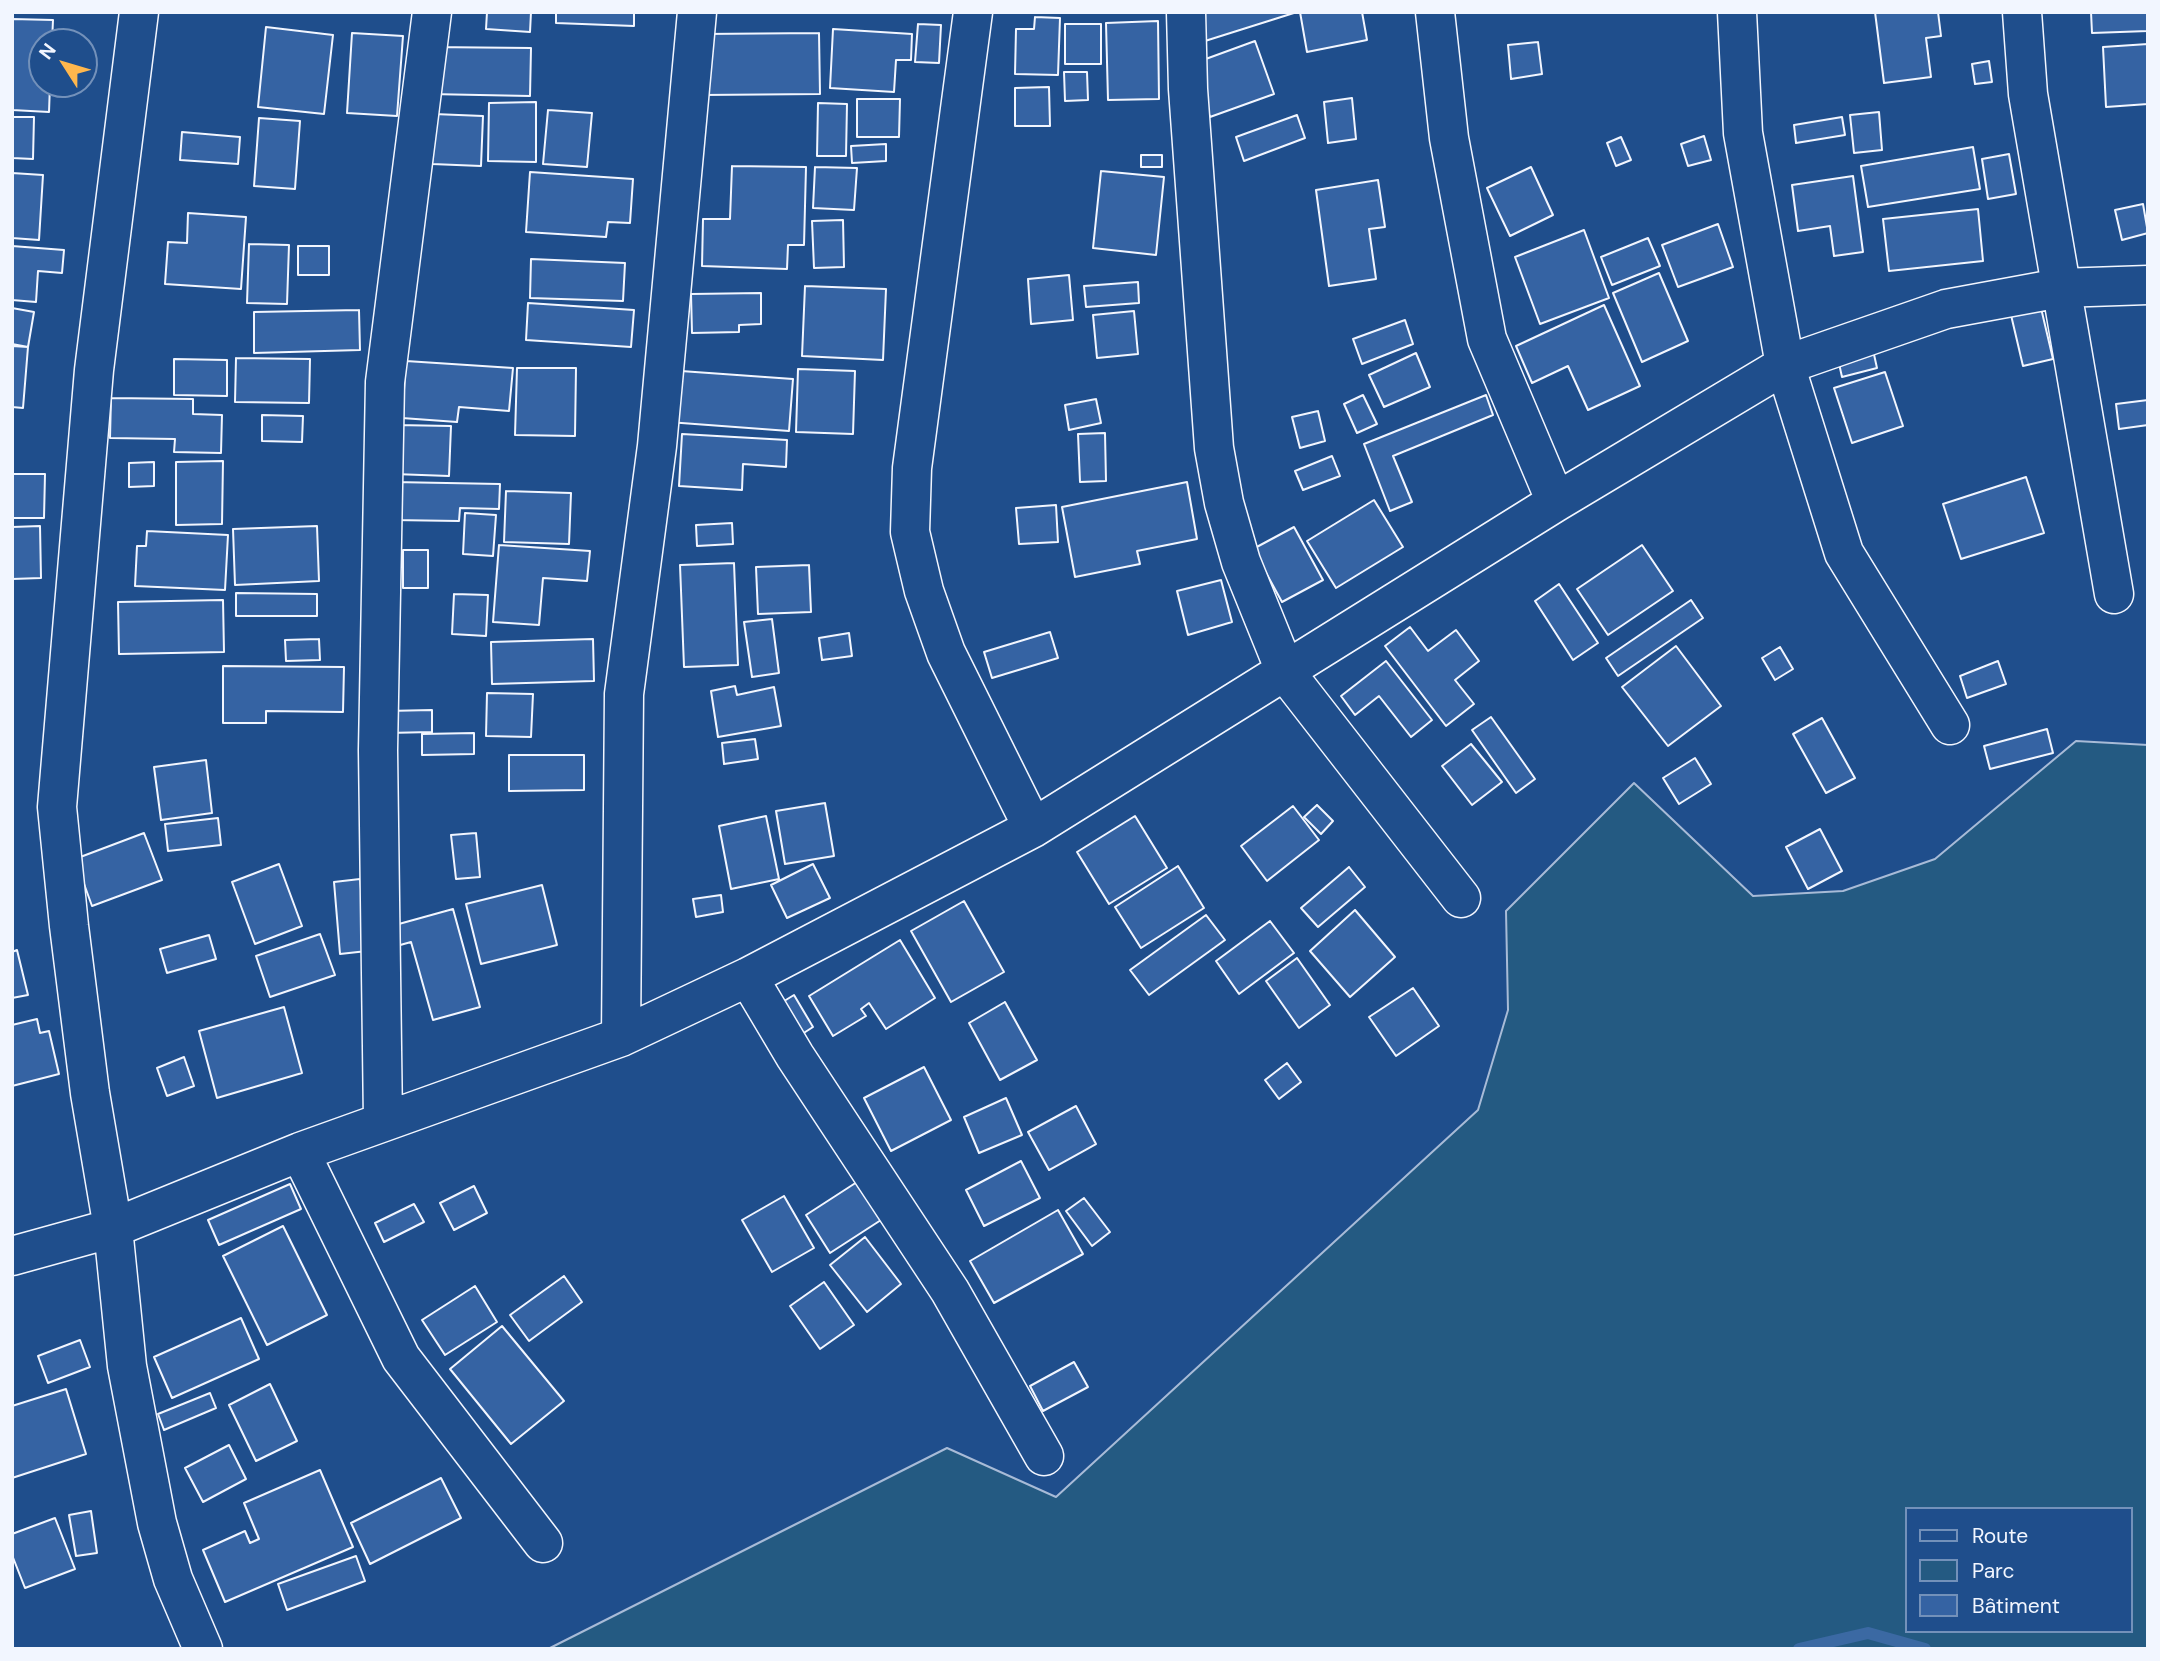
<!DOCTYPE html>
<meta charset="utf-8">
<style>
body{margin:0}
#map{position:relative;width:2160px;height:1661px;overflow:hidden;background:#1f4e8c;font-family:"DM Sans",sans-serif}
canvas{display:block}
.frame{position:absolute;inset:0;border:14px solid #f2f6ff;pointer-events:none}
.legend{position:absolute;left:1905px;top:1507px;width:228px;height:126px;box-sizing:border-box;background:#1f4e8c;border:2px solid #7391ba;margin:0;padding:9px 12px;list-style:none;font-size:21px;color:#f2f6ff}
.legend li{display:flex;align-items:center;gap:14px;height:35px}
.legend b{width:35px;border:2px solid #7391ba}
.north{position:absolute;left:28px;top:28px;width:70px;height:70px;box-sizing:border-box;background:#1f4e8c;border:2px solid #7391ba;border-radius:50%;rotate:307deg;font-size:19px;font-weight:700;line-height:28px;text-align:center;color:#f2f6ff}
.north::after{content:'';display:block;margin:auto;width:24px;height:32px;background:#ffb74d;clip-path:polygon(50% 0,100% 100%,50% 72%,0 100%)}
</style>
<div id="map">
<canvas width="2160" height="1661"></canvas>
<div class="frame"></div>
<ul class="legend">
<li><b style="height:9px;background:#1f4e8c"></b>Route</li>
<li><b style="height:19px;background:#245a82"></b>Parc</li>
<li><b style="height:19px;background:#3563a3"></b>Bâtiment</li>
</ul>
<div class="north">N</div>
</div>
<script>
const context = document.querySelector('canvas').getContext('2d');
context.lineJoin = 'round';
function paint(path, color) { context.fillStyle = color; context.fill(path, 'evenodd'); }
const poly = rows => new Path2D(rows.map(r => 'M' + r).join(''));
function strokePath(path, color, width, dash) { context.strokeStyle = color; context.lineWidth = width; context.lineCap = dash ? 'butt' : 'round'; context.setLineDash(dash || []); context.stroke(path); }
const green = poly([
 [2076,741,2148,745,2148,1649,548,1649,947,1448,1056,1497,1478,1110,1508,1010,1506,911,1634,783,1753,896,1843,891,1935,859,2076,741],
 [1906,1509,2130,1509,2130,1631,1906,1631,1906,1509]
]);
paint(green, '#245a82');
strokePath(green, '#a8bbd7', 2);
strokePath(poly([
 [1799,1649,1868,1633,1925,1649]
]), '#3b69a3', 12);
const building = poly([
 [487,12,531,12,530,32,486,29,487,12],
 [556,12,634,12,634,26,556,23,556,12],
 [1196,12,1297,12,1205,41,1196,12],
 [1300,12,1362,12,1367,40,1307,52,1300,12],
 [1875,12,1938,12,1941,36,1926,38,1931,77,1884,83,1875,12],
 [2091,12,2148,12,2148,31,2092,33,2091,12],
 [1035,17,1060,18,1058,75,1015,74,1016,29,1034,29,1035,17],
 [12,19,53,20,52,42,42,42,42,84,50,84,49,112,12,110,12,19],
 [1158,21,1159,99,1108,100,1106,23,1158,21],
 [918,24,941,25,939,63,915,62,918,24],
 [1065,24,1101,24,1101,64,1065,64,1065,24],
 [266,27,333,35,324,114,258,107,266,27],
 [833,29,912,34,911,60,896,60,894,92,830,88,833,29],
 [352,33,403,36,397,116,347,113,352,33],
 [819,33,820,94,702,95,702,34,819,33],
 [1255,41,1274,94,1210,117,1192,64,1255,41],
 [1538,42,1542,74,1511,79,1508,45,1538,42],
 [2148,44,2148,104,2106,107,2103,47,2148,44],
 [430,47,531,48,530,96,429,94,430,47],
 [1989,61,1992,82,1975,84,1972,64,1989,61],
 [1064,72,1087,72,1088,100,1065,101,1064,72],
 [1049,87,1050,126,1015,126,1015,88,1049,87],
 [1352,98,1356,139,1328,143,1324,102,1352,98],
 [857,99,900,99,899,137,857,137,857,99],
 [536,102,536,162,488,161,489,103,536,102],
 [818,103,847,104,846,156,817,156,818,103],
 [548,110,592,113,587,167,543,164,548,110],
 [1879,112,1882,150,1854,153,1850,115,1879,112],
 [434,114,483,116,481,166,432,164,434,114],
 [1297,115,1305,138,1244,161,1236,137,1297,115],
 [12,117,34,117,33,159,12,158,12,117],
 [1842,117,1845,135,1796,143,1794,125,1842,117],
 [259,118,300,121,295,189,254,186,259,118],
 [182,132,240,137,238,164,180,160,182,132],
 [1704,136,1711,160,1688,166,1681,144,1704,136],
 [1621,137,1631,160,1616,166,1607,143,1621,137],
 [886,144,886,161,852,163,851,146,886,144],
 [1973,147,1980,189,1868,207,1861,166,1973,147],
 [2009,154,2016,194,1988,199,1982,159,2009,154],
 [1141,155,1162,155,1162,167,1141,167,1141,155],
 [732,166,806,167,804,245,788,245,787,269,702,266,703,219,730,219,732,166],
 [815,167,857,168,854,210,813,208,815,167],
 [1531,167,1553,215,1510,236,1487,188,1531,167],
 [1101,171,1164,177,1156,255,1093,248,1101,171],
 [530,172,633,179,630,223,608,222,606,237,526,232,530,172],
 [12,173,43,175,39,240,12,238,12,173],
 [1853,176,1863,252,1834,256,1830,226,1798,231,1792,185,1853,176],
 [1378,180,1385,227,1369,229,1376,279,1329,286,1316,190,1378,180],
 [2143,204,2148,233,2122,240,2115,210,2143,204],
 [1978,209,1983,261,1889,271,1883,219,1978,209],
 [188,213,246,217,241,289,165,284,168,242,187,243,188,213],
 [843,220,844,267,814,268,812,221,843,220],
 [1718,224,1733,267,1678,287,1662,245,1718,224],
 [1584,230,1609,298,1540,324,1515,257,1584,230],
 [1648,238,1660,266,1612,285,1601,257,1648,238],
 [249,244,289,245,287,304,247,303,249,244],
 [12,246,64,250,62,273,38,271,36,302,12,300,12,246],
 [298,246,329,246,329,275,298,275,298,246],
 [531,259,625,263,623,301,530,298,531,259],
 [1659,273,1688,341,1642,362,1613,293,1659,273],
 [1069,275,1073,320,1031,324,1028,279,1069,275],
 [1138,282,1139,303,1086,307,1084,286,1138,282],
 [805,286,886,289,883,360,802,356,805,286],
 [761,293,761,324,739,325,739,332,692,333,691,294,761,293],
 [528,303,634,310,631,347,526,340,528,303],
 [1604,305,1640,386,1588,410,1568,366,1532,383,1516,346,1604,305],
 [12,308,34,312,28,347,12,344,12,308],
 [2041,308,2053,359,2023,366,2011,315,2041,308],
 [359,310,360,350,254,353,254,312,359,310],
 [1134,311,1138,354,1097,358,1093,315,1134,311],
 [1405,320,1413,344,1362,364,1353,339,1405,320],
 [12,346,28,347,23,408,12,407,12,346],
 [1873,350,1877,368,1842,377,1838,359,1873,350],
 [1416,353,1430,387,1384,407,1369,375,1416,353],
 [236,358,310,359,309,403,235,402,236,358],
 [174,359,227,360,227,396,174,395,174,359],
 [406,361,513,368,509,411,459,407,457,422,402,418,406,361],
 [517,368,576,368,575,436,515,435,517,368],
 [798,369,855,371,853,434,796,432,798,369],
 [681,371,793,379,789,431,668,422,681,371],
 [1885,372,1903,426,1852,443,1834,388,1885,372],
 [1363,395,1377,424,1357,433,1344,404,1363,395],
 [1486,395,1493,415,1393,456,1412,502,1390,511,1364,444,1486,395],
 [111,398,193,399,193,414,222,415,221,453,174,452,175,439,110,438,111,398],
 [1096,399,1101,423,1069,430,1065,405,1096,399],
 [2148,400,2148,425,2119,429,2116,404,2148,400],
 [1318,411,1325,441,1300,448,1292,417,1318,411],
 [262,415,303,416,302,442,262,441,262,415],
 [396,425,451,426,449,476,394,474,396,425],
 [1105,433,1106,481,1080,482,1078,434,1105,433],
 [682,434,787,440,786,467,743,464,742,490,679,486,682,434],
 [1332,456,1340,476,1303,490,1295,471,1332,456],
 [223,461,222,524,176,525,176,462,223,461],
 [154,462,154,486,129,487,129,463,154,462],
 [12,474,45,474,44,518,12,518,12,474],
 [2026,477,2044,533,1961,559,1943,504,2026,477],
 [393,482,500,484,499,509,460,508,459,521,392,520,393,482],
 [1187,482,1197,539,1137,551,1140,564,1075,577,1062,507,1187,482],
 [506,491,571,493,569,544,504,542,506,491],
 [1374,500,1403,547,1336,588,1307,541,1374,500],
 [1056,505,1058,542,1019,544,1016,508,1056,505],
 [465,513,496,515,493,556,463,554,465,513],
 [732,523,733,544,697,546,696,525,732,523],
 [40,526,41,578,12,579,12,527,40,526],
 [317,526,319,581,235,585,233,529,317,526],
 [1294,527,1323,580,1282,602,1253,549,1294,527],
 [147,531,228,535,225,590,135,586,137,546,146,546,147,531],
 [499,545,590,551,587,581,543,578,539,625,493,622,499,545],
 [1642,545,1673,591,1608,635,1577,589,1642,545],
 [403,550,428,550,428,588,403,588,403,550],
 [734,563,738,665,684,667,680,565,734,563],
 [809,565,811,612,758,614,756,567,809,565],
 [1221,580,1232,622,1188,635,1177,591,1221,580],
 [1559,584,1598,643,1573,660,1535,601,1559,584],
 [236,593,317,594,317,616,236,616,236,593],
 [454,594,488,595,486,636,452,634,454,594],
 [223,600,224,652,119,654,118,602,223,600],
 [1691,600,1703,618,1618,676,1606,658,1691,600],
 [772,619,779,673,752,677,744,622,772,619],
 [1410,627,1428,651,1456,630,1479,661,1455,680,1474,704,1446,726,1385,646,1410,627],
 [1050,632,1058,658,992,678,984,652,1050,632],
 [849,633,852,656,822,660,819,638,849,633],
 [319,639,320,660,286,661,285,640,319,639],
 [593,639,594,681,492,684,491,642,593,639],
 [1676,646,1721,706,1668,746,1622,687,1676,646],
 [1780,647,1793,669,1775,680,1762,658,1780,647],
 [1386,661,1432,720,1411,737,1379,696,1355,715,1341,696,1386,661],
 [1998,661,2006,684,1967,698,1960,676,1998,661],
 [223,666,344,667,343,712,266,711,266,723,223,723,223,666],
 [735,686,737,695,774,687,781,726,718,737,711,691,735,686],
 [487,693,533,694,531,737,486,736,487,693],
 [432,710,432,732,387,733,387,711,432,710],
 [1491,717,1535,779,1516,793,1472,730,1491,717],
 [1822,718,1855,778,1826,793,1793,734,1822,718],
 [2047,729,2053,753,1990,769,1984,746,2047,729],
 [474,733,474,754,422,755,422,734,474,733],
 [755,739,758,759,724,764,722,743,755,739],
 [1471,744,1502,782,1472,805,1442,766,1471,744],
 [509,755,584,755,584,790,509,791,509,755],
 [1695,758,1711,784,1679,804,1663,778,1695,758],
 [206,760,212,813,161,820,154,767,206,760],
 [825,803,834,856,785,864,776,811,825,803],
 [1317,805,1333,821,1321,834,1304,817,1317,805],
 [1293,806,1319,840,1267,881,1241,846,1293,806],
 [766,816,779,879,731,889,719,826,766,816],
 [1135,816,1167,868,1109,904,1077,852,1135,816],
 [218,818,221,845,168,851,165,824,218,818],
 [1820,829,1842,871,1808,889,1786,847,1820,829],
 [144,833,162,880,92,906,75,859,144,833],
 [476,833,480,877,456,879,451,835,476,833],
 [279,864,302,926,255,944,232,882,279,864],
 [813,864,830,898,787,918,771,885,813,864],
 [1178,866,1204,908,1141,948,1115,907,1178,866],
 [1349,867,1365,887,1318,927,1301,908,1349,867],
 [360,879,367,951,340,954,334,882,360,879],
 [542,885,557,945,481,964,466,904,542,885],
 [721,895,723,912,696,917,693,899,721,895],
 [964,901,1004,972,951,1002,911,931,964,901],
 [453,909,480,1007,433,1020,411,942,393,947,388,927,453,909],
 [1355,910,1395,957,1350,997,1310,951,1355,910],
 [1206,915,1225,940,1149,995,1130,970,1206,915],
 [1270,921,1294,953,1239,994,1216,961,1270,921],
 [320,934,335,975,270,997,256,956,320,934],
 [209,935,216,959,167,973,160,949,209,935],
 [900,940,935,998,886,1029,869,1003,861,1009,866,1016,833,1036,809,996,900,940],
 [17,950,28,995,12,998,12,952,17,950],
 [1297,958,1330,1005,1299,1028,1266,981,1297,958],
 [1413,988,1439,1026,1396,1056,1369,1017,1413,988],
 [794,995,813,1027,796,1038,776,1006,794,995],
 [1005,1002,1037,1060,1000,1080,969,1023,1005,1002],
 [284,1007,302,1073,217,1098,199,1031,284,1007],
 [37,1019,40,1033,49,1031,59,1074,12,1086,12,1025,37,1019],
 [184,1057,194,1086,167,1096,157,1068,184,1057],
 [1287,1063,1301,1082,1279,1099,1265,1080,1287,1063],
 [924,1067,951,1120,891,1151,864,1098,924,1067],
 [1006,1098,1022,1135,979,1153,964,1117,1006,1098],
 [1076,1106,1096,1144,1049,1170,1028,1132,1076,1106],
 [1021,1161,1040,1198,984,1226,966,1190,1021,1161],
 [857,1182,881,1220,830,1253,806,1215,857,1182],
 [290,1184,301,1209,219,1245,208,1220,290,1184],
 [474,1186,487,1213,454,1230,440,1203,474,1186],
 [784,1196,814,1248,772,1272,742,1220,784,1196],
 [1084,1198,1110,1232,1092,1246,1066,1211,1084,1198],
 [414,1204,424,1222,384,1242,375,1223,414,1204],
 [1058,1210,1083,1254,994,1303,970,1261,1058,1210],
 [283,1226,327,1315,267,1345,223,1256,283,1226],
 [865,1237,901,1284,867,1312,830,1265,865,1237],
 [564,1276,582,1302,529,1341,510,1315,564,1276],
 [824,1282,854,1325,820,1349,790,1306,824,1282],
 [475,1286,497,1322,445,1355,422,1320,475,1286],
 [241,1318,259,1359,172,1398,154,1357,241,1318],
 [502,1326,564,1401,511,1444,450,1369,502,1326],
 [80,1340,90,1367,48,1383,38,1356,80,1340],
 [1074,1362,1088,1387,1043,1411,1030,1386,1074,1362],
 [270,1384,297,1441,256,1461,229,1405,270,1384],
 [66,1389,86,1454,12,1478,12,1406,66,1389],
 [210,1393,216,1408,164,1430,158,1414,210,1393],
 [229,1445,246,1479,203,1502,185,1468,229,1445],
 [320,1470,353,1547,225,1602,203,1550,245,1531,250,1543,259,1539,244,1503,320,1470],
 [441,1478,461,1518,370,1564,351,1523,441,1478],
 [91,1511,97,1553,76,1556,69,1515,91,1511],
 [55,1518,75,1569,25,1588,12,1555,12,1534,55,1518],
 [356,1556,365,1581,287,1610,278,1584,356,1556]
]);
paint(building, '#3563a3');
strokePath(building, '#f2f6ff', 2);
const minor = poly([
 [139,12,94,370,57,807,69,926,90,1093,113,1228,127,1366,157,1523,173,1579,203,1649],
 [973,12,912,468,910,532,924,591,946,653,1033,828],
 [1186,12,1188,89,1214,448,1224,503,1241,562,1286,673,1461,898],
 [1435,12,1449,138,1487,339,1556,502],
 [1737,12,1743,133,1785,365,1844,553,1950,725],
 [2022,12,2028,94,2114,594],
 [748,977,795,1056,950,1291,1044,1456],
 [621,1037,624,694,657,446,697,12],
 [383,1122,378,750,385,382,432,12],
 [300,1152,401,1358,543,1543],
 [12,1256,113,1228,300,1152,621,1037,748,977,1033,828,1556,502,1785,365,1946,309,2060,288,2148,285]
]);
strokePath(minor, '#f2f6ff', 41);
strokePath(minor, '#1f4e8c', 38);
</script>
